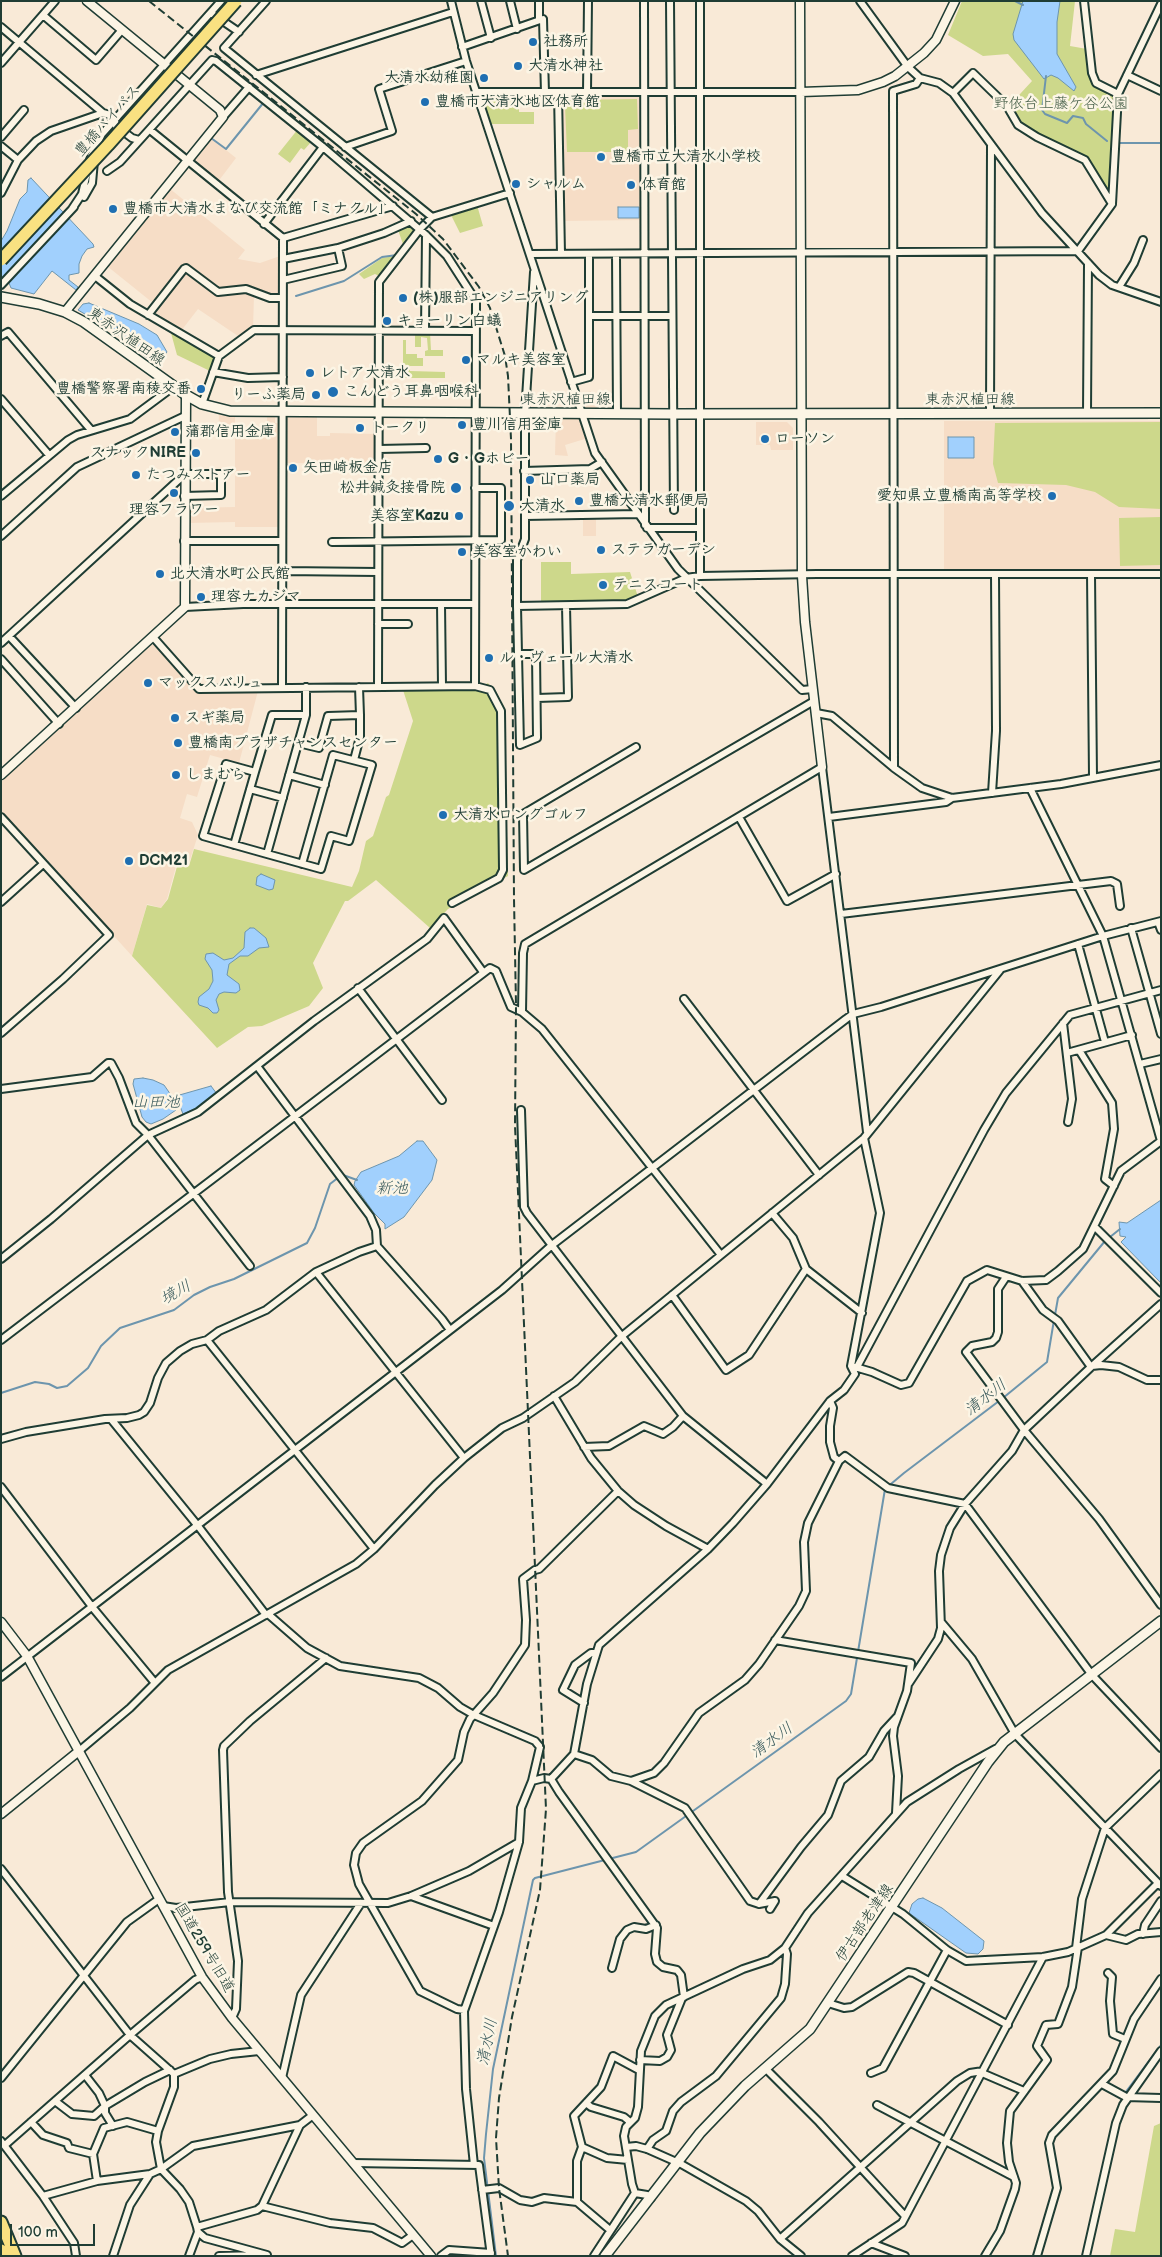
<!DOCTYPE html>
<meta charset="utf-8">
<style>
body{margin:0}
#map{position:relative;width:1162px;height:2257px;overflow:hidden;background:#f9ead7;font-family:"Balsamiq Sans",sans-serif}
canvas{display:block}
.frame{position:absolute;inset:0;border:2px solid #1f3d34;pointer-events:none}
.scale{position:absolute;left:10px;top:2224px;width:85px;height:22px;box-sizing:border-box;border:2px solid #1f3d34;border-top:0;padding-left:6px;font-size:15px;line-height:18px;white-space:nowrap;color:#1f3d34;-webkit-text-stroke:4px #fcf5e5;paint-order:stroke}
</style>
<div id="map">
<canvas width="1162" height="2257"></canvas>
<div class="frame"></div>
<div class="scale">100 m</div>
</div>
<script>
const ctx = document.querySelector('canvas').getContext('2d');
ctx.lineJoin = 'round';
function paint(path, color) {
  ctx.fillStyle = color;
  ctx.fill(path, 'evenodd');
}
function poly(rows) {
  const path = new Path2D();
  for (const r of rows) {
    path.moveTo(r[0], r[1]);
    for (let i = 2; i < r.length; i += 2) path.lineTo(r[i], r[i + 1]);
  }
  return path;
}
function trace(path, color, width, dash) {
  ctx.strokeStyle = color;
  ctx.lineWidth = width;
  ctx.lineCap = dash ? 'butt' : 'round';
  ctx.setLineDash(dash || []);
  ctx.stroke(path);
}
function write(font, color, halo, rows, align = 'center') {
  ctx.font = font + ' "Balsamiq Sans","Klee One",sans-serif';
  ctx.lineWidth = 5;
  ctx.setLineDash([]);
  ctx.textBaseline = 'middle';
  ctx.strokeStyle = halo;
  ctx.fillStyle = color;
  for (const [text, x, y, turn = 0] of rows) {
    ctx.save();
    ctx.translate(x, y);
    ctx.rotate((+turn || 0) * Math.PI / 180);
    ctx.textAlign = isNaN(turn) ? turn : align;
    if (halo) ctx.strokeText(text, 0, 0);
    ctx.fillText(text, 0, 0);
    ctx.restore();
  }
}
const built = poly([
 [641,94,641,220,562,221,560,95],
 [211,138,236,158,217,183,191,163],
 [169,188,245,250,238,259,260,263,280,256,280,296,272,296,247,286,219,289,186,264,183,265,153,303,107,266],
 [187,271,219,295,249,292,254,295,253,329,241,338,198,309,181,331,154,314,155,311],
 [591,391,598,410,584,409,580,395],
 [219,415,235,417,235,433,267,433,267,416,275,416,275,423,281,423,281,527,235,527,235,522,187,523,187,508,235,507,235,433,218,433],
 [285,417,317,417,317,436,330,436,330,433,377,434,377,464,285,463],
 [556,418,582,418,588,438,565,445,568,456,555,455],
 [944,421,1161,421,1161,571,944,570],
 [756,422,787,422,793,428,793,450,771,450,770,445,756,445],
 [583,517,596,517,596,536,583,536],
 [152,643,196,692,258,691,239,763,210,755,197,797,187,794,180,818,192,822,198,835,188,866,177,863,167,899,161,908,147,904,132,956,1,811,1,782]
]);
const green = poly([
 [962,1,1075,1,1070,46,1087,49,1088,74,1093,85,1113,96,1111,199,1085,157,1040,136,1021,122,1009,106,1032,81,1008,54,983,56,948,35],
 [481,94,519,94,519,112,534,112,534,124,491,124],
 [637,99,638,129,628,130,628,152,567,152,565,106,570,100],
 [298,129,312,141,304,150,301,148,290,163,278,154],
 [477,205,483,226,460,233,450,213],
 [408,226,414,231,414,234,403,244,398,230],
 [395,256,379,276,375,274,364,279,359,274,382,258],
 [430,332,431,350,443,350,443,356,425,356,425,351,428,350,427,338,421,337,421,347,415,347,415,333],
 [171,333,179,334,215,357,210,371,177,355],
 [403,340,406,340,406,354,417,354,417,358,423,358,423,366,410,366,410,371,445,372,445,378,403,378],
 [1161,422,1161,509,1119,507,1095,492,1066,485,998,483,993,464,995,423],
 [1161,517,1161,565,1120,566,1119,518],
 [541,562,571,562,571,574,630,572,638,597,629,601,541,603],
 [488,683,504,706,508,876,448,909,430,928,376,880,348,901,345,901,313,963,323,988,309,1006,262,1026,248,1027,217,1048,132,956,147,905,161,908,168,899,178,863,189,866,194,849,352,887,359,871,366,841,373,836,386,797,389,795,413,721,403,690,475,690],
 [1161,2123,1161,2256,1110,2256,1115,2229,1135,2232,1154,2126]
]);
const water = poly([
 [1023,1,1060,1,1057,22,1057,54,1076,87,1074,91,1058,78,1051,75,1044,79,1014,40,1013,34,1023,1],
 [31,178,93,244,94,247,87,249,82,256,79,264,79,273,69,275,69,280,78,287,76,290,52,271,34,294,11,288,9,283,1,281,1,241,7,231,20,199,27,192,28,180,31,178],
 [618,207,639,207,639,218,618,218,618,207],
 [89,303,139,324,157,335,167,352,156,365,112,330,78,310,83,304,89,303],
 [948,437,974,437,974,458,948,458,948,437],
 [261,874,275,880,273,889,269,890,256,885,257,877,261,874],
 [250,928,254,928,266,938,269,947,259,948,248,956,240,956,229,964,227,975,239,984,240,990,236,993,224,992,219,994,216,1000,219,1010,217,1013,213,1013,208,1008,199,1005,198,1002,199,997,209,989,213,981,212,970,205,959,206,954,213,953,224,960,233,958,244,948,245,932,250,928],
 [143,1078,153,1080,164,1085,171,1095,176,1110,163,1119,151,1124,146,1122,142,1117,133,1084,134,1079,143,1078],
 [211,1086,217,1094,201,1106,183,1114,176,1096,211,1086],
 [417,1141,423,1141,437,1160,432,1180,404,1217,385,1229,385,1224,374,1213,354,1185,355,1181,361,1172,399,1156,417,1141],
 [1161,1200,1161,1283,1121,1242,1126,1237,1120,1236,1119,1222,1127,1223,1161,1200],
 [923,1898,942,1908,984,1941,983,1949,978,1954,966,1953,909,1913,912,1904,918,1899,923,1898]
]);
const stream = poly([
 [1015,1,1023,5],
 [1046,76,1042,110,1045,114,1067,123,1073,116,1083,118,1086,124,1107,141],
 [1118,143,1161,143],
 [193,161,211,138,226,149,264,102],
 [296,296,344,281,382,257,397,255],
 [343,1175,357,1180],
 [1055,1315,1058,1298,1105,1241,1120,1229],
 [1,1393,35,1382,49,1384,57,1388,67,1386,88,1368,101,1346,120,1328,174,1310,194,1295,210,1287,234,1279,307,1243,315,1228,330,1184,339,1177],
 [1003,1398,1047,1362,1054,1320],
 [1125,2093,1161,2045],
 [1115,2118,1122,2099],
 [496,2256,484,2158,486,2134,493,2069,533,1880,535,1878,636,1852,846,1701,851,1694,885,1489,904,1473,999,1401],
 [1083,2256,1097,2193]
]);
const minor = poly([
 [266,1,224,48,432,217],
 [451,1,466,61,595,453,678,569,802,690,813,689],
 [481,1,491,38],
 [510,1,517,29],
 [644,1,645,525],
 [670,1,674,510],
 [700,1,700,576],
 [860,1,908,67,920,78,939,83,953,93,1042,213,1099,275,1112,285,1161,302],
 [1084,1,1092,73,1096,83,1118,94],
 [211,13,239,32],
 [43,15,96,60,121,31],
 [539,20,539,1],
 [1,27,103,113,110,115,115,120,116,126,132,138,139,140],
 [462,47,543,19,545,93],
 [1,63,55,1],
 [256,75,453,12],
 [1127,75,1161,91],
 [477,92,801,92],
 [587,92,588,1],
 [558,93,561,254],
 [953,93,973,73,1007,106,1018,125,1037,137,1085,160,1112,204],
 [223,117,249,87],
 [150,130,283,238,282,687],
 [1,137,24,110],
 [1,146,18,160],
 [345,147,392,131,379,89,466,61],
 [107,171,120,162,212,60,216,61,323,147,426,235,447,256,476,301,475,686,199,689,153,637],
 [1,193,18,160,36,141,51,131,103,113],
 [84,197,92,183,94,161],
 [72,209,82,194,91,156,102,134,221,1],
 [264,224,323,147],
 [283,238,393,206],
 [530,254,1078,251,1112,204,1118,94,1161,4],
 [616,254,617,414],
 [283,259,338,248,384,233,411,221],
 [95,276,130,304,219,356],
 [283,280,342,266,338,248],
 [1,285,74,207],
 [1119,287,1134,263,1143,240],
 [148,315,184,269,186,268,218,292,246,289,270,298,282,298],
 [589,316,672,316],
 [425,331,426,235],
 [1,336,8,332,91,430],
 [213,372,248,378,283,377],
 [571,382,589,377,589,254],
 [1,399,49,455],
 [202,404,219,356,254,330,476,331],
 [1087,413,1088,263],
 [990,414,991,146],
 [379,449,426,448],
 [524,471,590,469,602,462],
 [1,496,68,440,77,435,130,419,173,387],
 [525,516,638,514],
 [647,528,699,528],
 [1,536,77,467,185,416],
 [184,541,282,541],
 [332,542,501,540,501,488,475,488],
 [282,571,378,572],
 [1091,574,1093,777],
 [441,604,442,686],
 [517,606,627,604,686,578,700,576,817,574,1161,574],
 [185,607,243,604,475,604],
 [378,624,408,624],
 [9,636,76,708],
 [1,643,185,474,221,474,221,495,184,496],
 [518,654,536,654,537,738,520,745,518,654,517,606,517,560,525,539,525,414,534,272],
 [1,659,59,724],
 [378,687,379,282,420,229,432,217,510,193],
 [537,698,568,697,566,606],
 [816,713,832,716,894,768,922,788,952,798,1061,784,1161,765],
 [306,715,272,715,255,772,226,764,203,836,267,854,306,715,306,687],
 [298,743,319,748,328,716,360,715,359,687],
 [636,747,523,814,524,870,814,701],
 [354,760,360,737,360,715],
 [894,768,893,91,916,84,920,78],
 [289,775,325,785],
 [1030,788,1103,936,1161,1141],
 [250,789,283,798],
 [992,793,996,731,995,574],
 [1,817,109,935,63,979,1,1033],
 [739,817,787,901,836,874],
 [829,817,946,802,952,798],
 [234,845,255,772],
 [267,854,321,869,331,836,349,841,372,765,333,755,302,864],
 [1,902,43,864],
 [452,903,499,878,503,870,501,711,490,690,475,686],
 [841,914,1111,881,1117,884,1120,906],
 [1158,922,1161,930],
 [1131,928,1161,1034],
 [1078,944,1105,1042],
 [358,988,442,1100],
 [684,999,819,1175],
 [522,1012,523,953,525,944,822,767,867,1132],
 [1063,1023,1072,1099,1068,1122],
 [1079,1050,1112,1103,1114,1129,1105,1179,1114,1186],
 [1067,1053,1132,1035],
 [1140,1064,1161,1059],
 [257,1066,370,1216,376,1230,377,1246,442,1319,450,1330],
 [1,1089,92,1077,108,1063,111,1063,119,1078,136,1123,148,1135,250,1266],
 [521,1110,524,1207,527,1213,683,1416,767,1484],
 [772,1213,793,1238,806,1269,862,1313],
 [1095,1227,1161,1293],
 [1,1259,51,1219,148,1135,198,1112,314,1021,427,939,444,918,483,972],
 [316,1272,464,1458],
 [1006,1277,998,1289,998,1332,996,1338,992,1342,972,1346,966,1352,1024,1430,1099,1519,1161,1605],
 [1022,1281,1043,1310,1058,1321,1091,1367],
 [672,1295,726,1370,749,1355,806,1269],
 [1,1340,490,968,496,971,511,1007,522,1012,542,1029,721,1255],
 [207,1340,374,1549],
 [1092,1366,1101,1365,1119,1367,1147,1380,1161,1380],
 [855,1367,872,1372,901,1385,909,1383,967,1281,987,1270,1022,1281,1046,1280,1058,1271,1083,1249,1121,1171,1161,1141],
 [857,1367,984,1130,1006,1093,1070,1015,1161,990],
 [554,1396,591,1458,618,1491,634,1505,666,1526,708,1549],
 [830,1401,833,1408,830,1426,830,1442,834,1457,839,1461],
 [111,1419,198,1526,266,1615],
 [1,1439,26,1432,105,1419,127,1418,139,1415,144,1412,150,1403,158,1378,166,1363,180,1351,192,1344,207,1340,219,1331,266,1310,316,1272,359,1252,377,1246],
 [584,1447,609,1446,644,1426,663,1434,673,1427,683,1416],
 [1,1487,93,1608,155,1683],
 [268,1614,307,1648,340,1666,419,1678,438,1688,460,1707,474,1715,535,1741,540,1747,532,1781,521,1808,519,1842,499,1912,464,2011,466,2089,474,2165],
 [941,1622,972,1659,1015,1734,1161,1886],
 [775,1640,911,1663,907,1691,894,1727,893,1736,898,1776,896,1813],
 [1,1677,502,1290,552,1245,846,1019,853,1014,881,1007,1103,936,1161,921],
 [909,1683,938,1639,941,1628,939,1571,941,1555,950,1528,965,1504,1012,1451,1024,1430,1091,1367,1161,1304],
 [584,1703,563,1690,575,1665,591,1653,596,1653],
 [79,1751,130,1708,168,1670,356,1564,374,1549,435,1485,464,1458,502,1428,523,1418,575,1382,622,1336,864,1138,1000,970],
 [574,1754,592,1760,611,1776,631,1781,685,1808,750,1901,759,1904,775,1901,770,1909],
 [551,1779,574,1754,587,1684,599,1645,708,1549,733,1523,767,1484,830,1401,844,1390,855,1374,851,1366,880,1213,864,1138],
 [551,1779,559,1792,657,1928,655,1954,657,1962,663,1967,677,1970,681,1975,684,1997],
 [532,1781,544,1778,551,1779],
 [631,1781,654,1773,664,1763,699,1713,745,1680,759,1664,799,1606,806,1591,804,1542,808,1523,839,1461,845,1456,888,1488,965,1504,1092,1675,1161,1748],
 [1,1869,130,2035,174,2074,174,2087,158,2131,156,2142,161,2169,180,2189,189,2202,197,2227,198,2232,189,2256],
 [842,1876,903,1914,947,1950,966,1961,1043,1957,1068,1952,1106,1935,1126,1940,1138,1934,1161,1932],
 [411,1896,494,1926],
 [759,1904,801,1847,828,1815,841,1781,869,1757,884,1731,897,1717],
 [163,1906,176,1908,230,1902,388,1903,411,1896,469,1871,519,1842],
 [1143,1934,1145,1925,1161,1901],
 [1106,1935,1158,1883],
 [1076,1948,1082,1899,1105,1828,1161,1774],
 [612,1968,620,1939,627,1930,634,1927,646,1929,656,1925],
 [1108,1973,1112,1977,1110,2001,1113,2034,1125,2039],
 [828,2003,844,2008,852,2007,908,1972,914,1973,1008,2025],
 [464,2010,457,2009,420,1991,359,1884,354,1865,356,1853,363,1843,422,1801,458,1760,464,1732,470,1719,493,1693,525,1645,526,1620,523,1579,535,1570,539,1569,618,1491],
 [232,2018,236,2009,238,1961,228,1892,223,1750,224,1746,250,1721,326,1658],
 [640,2060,660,2061,667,2057,671,2050,667,2035,682,1998],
 [765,2068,819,2122,905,2216],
 [871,2073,883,2068,947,1950],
 [982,2073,1024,2091],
 [174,2074,210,2059,231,2054,259,2051],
 [85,2075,99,2093,105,2106,105,2113,113,2126],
 [1,2078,127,1922,159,1899],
 [282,2078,301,1995,361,1903],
 [1102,2084,1126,2097,1161,2098],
 [55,2101,72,2114,94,2116,105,2106,145,2082,170,2070],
 [586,2103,591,2107,624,2117,630,2122],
 [877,2105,1014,2177],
 [31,2122,43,2135,67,2143,69,2148,93,2154],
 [1,2141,43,2196,74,2243,76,2256],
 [5,2145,130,2035,195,1980,202,1977],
 [582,2147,574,2116,601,2087,613,2056,639,2070],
 [626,2147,636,2146,647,2149,681,2164,746,2201,758,2211,780,2239,801,2256],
 [647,2149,653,2140,666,2131,673,2111,681,2102,716,2076,781,1998,785,1984,787,1954,785,1948],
 [353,2163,479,2165,491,2256],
 [97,2181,93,2154,104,2128,127,2122,158,2131],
 [482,2190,499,2188,520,2200,532,2202,544,2198,577,2202],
 [635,2193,632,2184,624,2136,626,2127,635,2118,638,2107,641,2051,655,2016,666,2005,743,1969,770,1960,785,1948,808,1913,907,1802,959,1769,995,1749],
 [635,2193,647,2195,651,2198],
 [43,2196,97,2181,150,2174],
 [262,2206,330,2223,373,2228,402,2243,413,2235],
 [197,2227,257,2210,262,2206,300,2125],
 [610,2230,577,2202,577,2161,582,2147,607,2158,628,2160],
 [198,2232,205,2238,267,2255],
 [780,2239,957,2081,970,2073,983,2071],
 [871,2243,905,2256],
 [113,2256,130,2205,150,2174,161,2169,193,2146,300,2125,313,2115],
 [219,2256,259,2255],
 [441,2256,449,2250,491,2253],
 [594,2256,635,2193],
 [852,2256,902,2223,1043,1957],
 [985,2256,1000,2231,1015,2189,1016,2183,1009,2162,1007,2143,1010,2111,1047,2060,1037,2046,1046,2025,1058,2024,1072,1987,1078,1947],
 [1037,2256,1057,2188,1049,2143,1052,2135,1113,2071,1134,2019,1161,1979],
 [1086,2256,1116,2123,1123,2105,1161,2051]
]);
const tertiary = poly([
 [800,1,802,576,805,622,822,767],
 [801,92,858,90,883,82,895,76,924,53,936,40,955,1],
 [65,312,223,117,220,110,87,1],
 [1,775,185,607,186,395],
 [1,1622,27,1656,202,1977,232,2018,431,2256],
 [1,1814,79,1751]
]);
const secondary = poly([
 [1,297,39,304,65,312,84,322,186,395,202,404,230,411,673,414,1161,413],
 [605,2256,700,2133,745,2086,810,2029,988,1762,1004,1742,1161,1621]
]);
const trunk = poly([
 [1,2222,15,2256],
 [1,2250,4,2256]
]);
const rail = poly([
 [149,1,416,214,443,239,479,287,490,308,505,356,508,376,511,439,514,899,516,1005,515,1126,546,1809,540,1890,512,2017,499,2098,496,2138,499,2188,508,2256]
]);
const trunkBridge = poly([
 [1,260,108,145,236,1]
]);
const markers = [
 [533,42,5,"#1f6fb2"],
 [518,66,5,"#1f6fb2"],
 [484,78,5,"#1f6fb2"],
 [425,102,5,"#1f6fb2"],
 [601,157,5,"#1f6fb2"],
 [516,184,5,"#1f6fb2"],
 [631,185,5,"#1f6fb2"],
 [113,209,5,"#1f6fb2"],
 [403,298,5,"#1f6fb2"],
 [387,321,5,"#1f6fb2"],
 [466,360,5,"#1f6fb2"],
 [310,373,5,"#1f6fb2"],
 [201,389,5,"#1f6fb2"],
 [333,392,6,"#1f6fb2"],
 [316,395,5,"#1f6fb2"],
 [462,425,5,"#1f6fb2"],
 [360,428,5,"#1f6fb2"],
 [175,432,5,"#1f6fb2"],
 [765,439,5,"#1f6fb2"],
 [196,453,5,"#1f6fb2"],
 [438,459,5,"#1f6fb2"],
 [293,468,5,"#1f6fb2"],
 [136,475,5,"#1f6fb2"],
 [530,480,5,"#1f6fb2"],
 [456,488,6,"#1f6fb2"],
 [174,493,5,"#1f6fb2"],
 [1052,496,5,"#1f6fb2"],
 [579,501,5,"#1f6fb2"],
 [509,506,6,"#1f6fb2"],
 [459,516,5,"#1f6fb2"],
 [601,550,5,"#1f6fb2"],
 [462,552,5,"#1f6fb2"],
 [160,574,5,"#1f6fb2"],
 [603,585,5,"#1f6fb2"],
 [201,597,5,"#1f6fb2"],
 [489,658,5,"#1f6fb2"],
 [148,683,5,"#1f6fb2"],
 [175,718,5,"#1f6fb2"],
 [178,743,5,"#1f6fb2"],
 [176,775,5,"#1f6fb2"],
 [443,815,5,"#1f6fb2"],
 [129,861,5,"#1f6fb2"]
];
const poiNames = [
 ["社務所",543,42],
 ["大清水神社",528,66],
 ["大清水幼稚園",474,78,"right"],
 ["豊橋市大清水地区体育館",435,102],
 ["豊橋市立大清水小学校",611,157],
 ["シャルム",526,184],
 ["体育館",641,185],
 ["豊橋市大清水まなび交流館「ミナクル」",123,209],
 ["(株)服部エンジニアリング",413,298],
 ["キョーリン白蟻",397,321],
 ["マルキ美容室",476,360],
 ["レトア大清水",320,373],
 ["豊橋警察署南稜交番",191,389,"right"],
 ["こんどう耳鼻咽喉科",344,392],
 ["りーふ薬局",306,395,"right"],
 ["豊川信用金庫",472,425],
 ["トークリ",370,428],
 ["蒲郡信用金庫",185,432],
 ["ローソン",775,439],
 ["スナックNIRE",186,453,"right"],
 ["G・Gホビー",448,459],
 ["矢田崎板金店",303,468],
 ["たつみストアー",146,475],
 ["山口薬局",540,480],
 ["松井鍼灸接骨院",445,488,"right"],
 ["愛知県立豊橋南高等学校",1042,496,"right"],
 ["豊橋大清水郵便局",589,501],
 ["大清水",520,506],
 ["理容フラワー",174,510,"center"],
 ["美容室Kazu",449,516,"right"],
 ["ステラガーデン",611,550],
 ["美容室かわい",472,552],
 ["北大清水町公民館",170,574],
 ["テニスコート",613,585],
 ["理容ナカジマ",211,597],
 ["ル・ヴェール大清水",499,658],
 ["マックスバリュ",158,683],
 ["スギ薬局",185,718],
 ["豊橋南プラザチャンスセンター",188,743],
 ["しまむら",186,775],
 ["大清水ロングゴルフ",453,815],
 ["DCM21",139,861]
];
const parkNames = [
 ["野依台上藤ケ谷公園",1061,104]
];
const streetNames = [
 ["豊橋バイパス",108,121,-48],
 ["東赤沢植田線",126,337,35],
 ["東赤沢植田線",566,400],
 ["東赤沢植田線",970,400],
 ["伊古部老津線",865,1923,-56],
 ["国道259号旧道",204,1948,59]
];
const waterNames = [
 ["山田池",156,1103],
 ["新池",392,1189],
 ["境川",176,1293,-29],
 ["清水川",986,1398,-38],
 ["清水川",772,1741,-36],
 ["清水川",488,2042,-79]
];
paint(built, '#f6ddc6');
paint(green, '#cdd88b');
paint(water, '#a1d0fd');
trace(water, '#6d95ad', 1);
trace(stream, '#6d95ad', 2);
trace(minor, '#1f3d34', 10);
trace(tertiary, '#1f3d34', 11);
trace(secondary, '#1f3d34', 12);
trace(trunk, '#1f3d34', 15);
trace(minor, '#fcf5e5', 6);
trace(tertiary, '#fcf5e5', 8);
trace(secondary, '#fcf5e5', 9);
trace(trunk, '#f9e181', 11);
trace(rail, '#1f3d34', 2, [8, 4]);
trace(trunkBridge, '#1f3d34', 15, []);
trace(trunkBridge, '#f9e181', 11);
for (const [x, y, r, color] of markers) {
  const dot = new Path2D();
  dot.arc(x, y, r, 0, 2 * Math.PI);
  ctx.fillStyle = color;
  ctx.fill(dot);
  trace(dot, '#fcf5e5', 2);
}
write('bold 15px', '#1f3d34', '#fcf5e5', poiNames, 'left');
write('15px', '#425c45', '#fcf5e5', parkNames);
write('15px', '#1f3d34', '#fcf5e5', streetNames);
write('italic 16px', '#395a5c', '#fcf5e5', waterNames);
</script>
